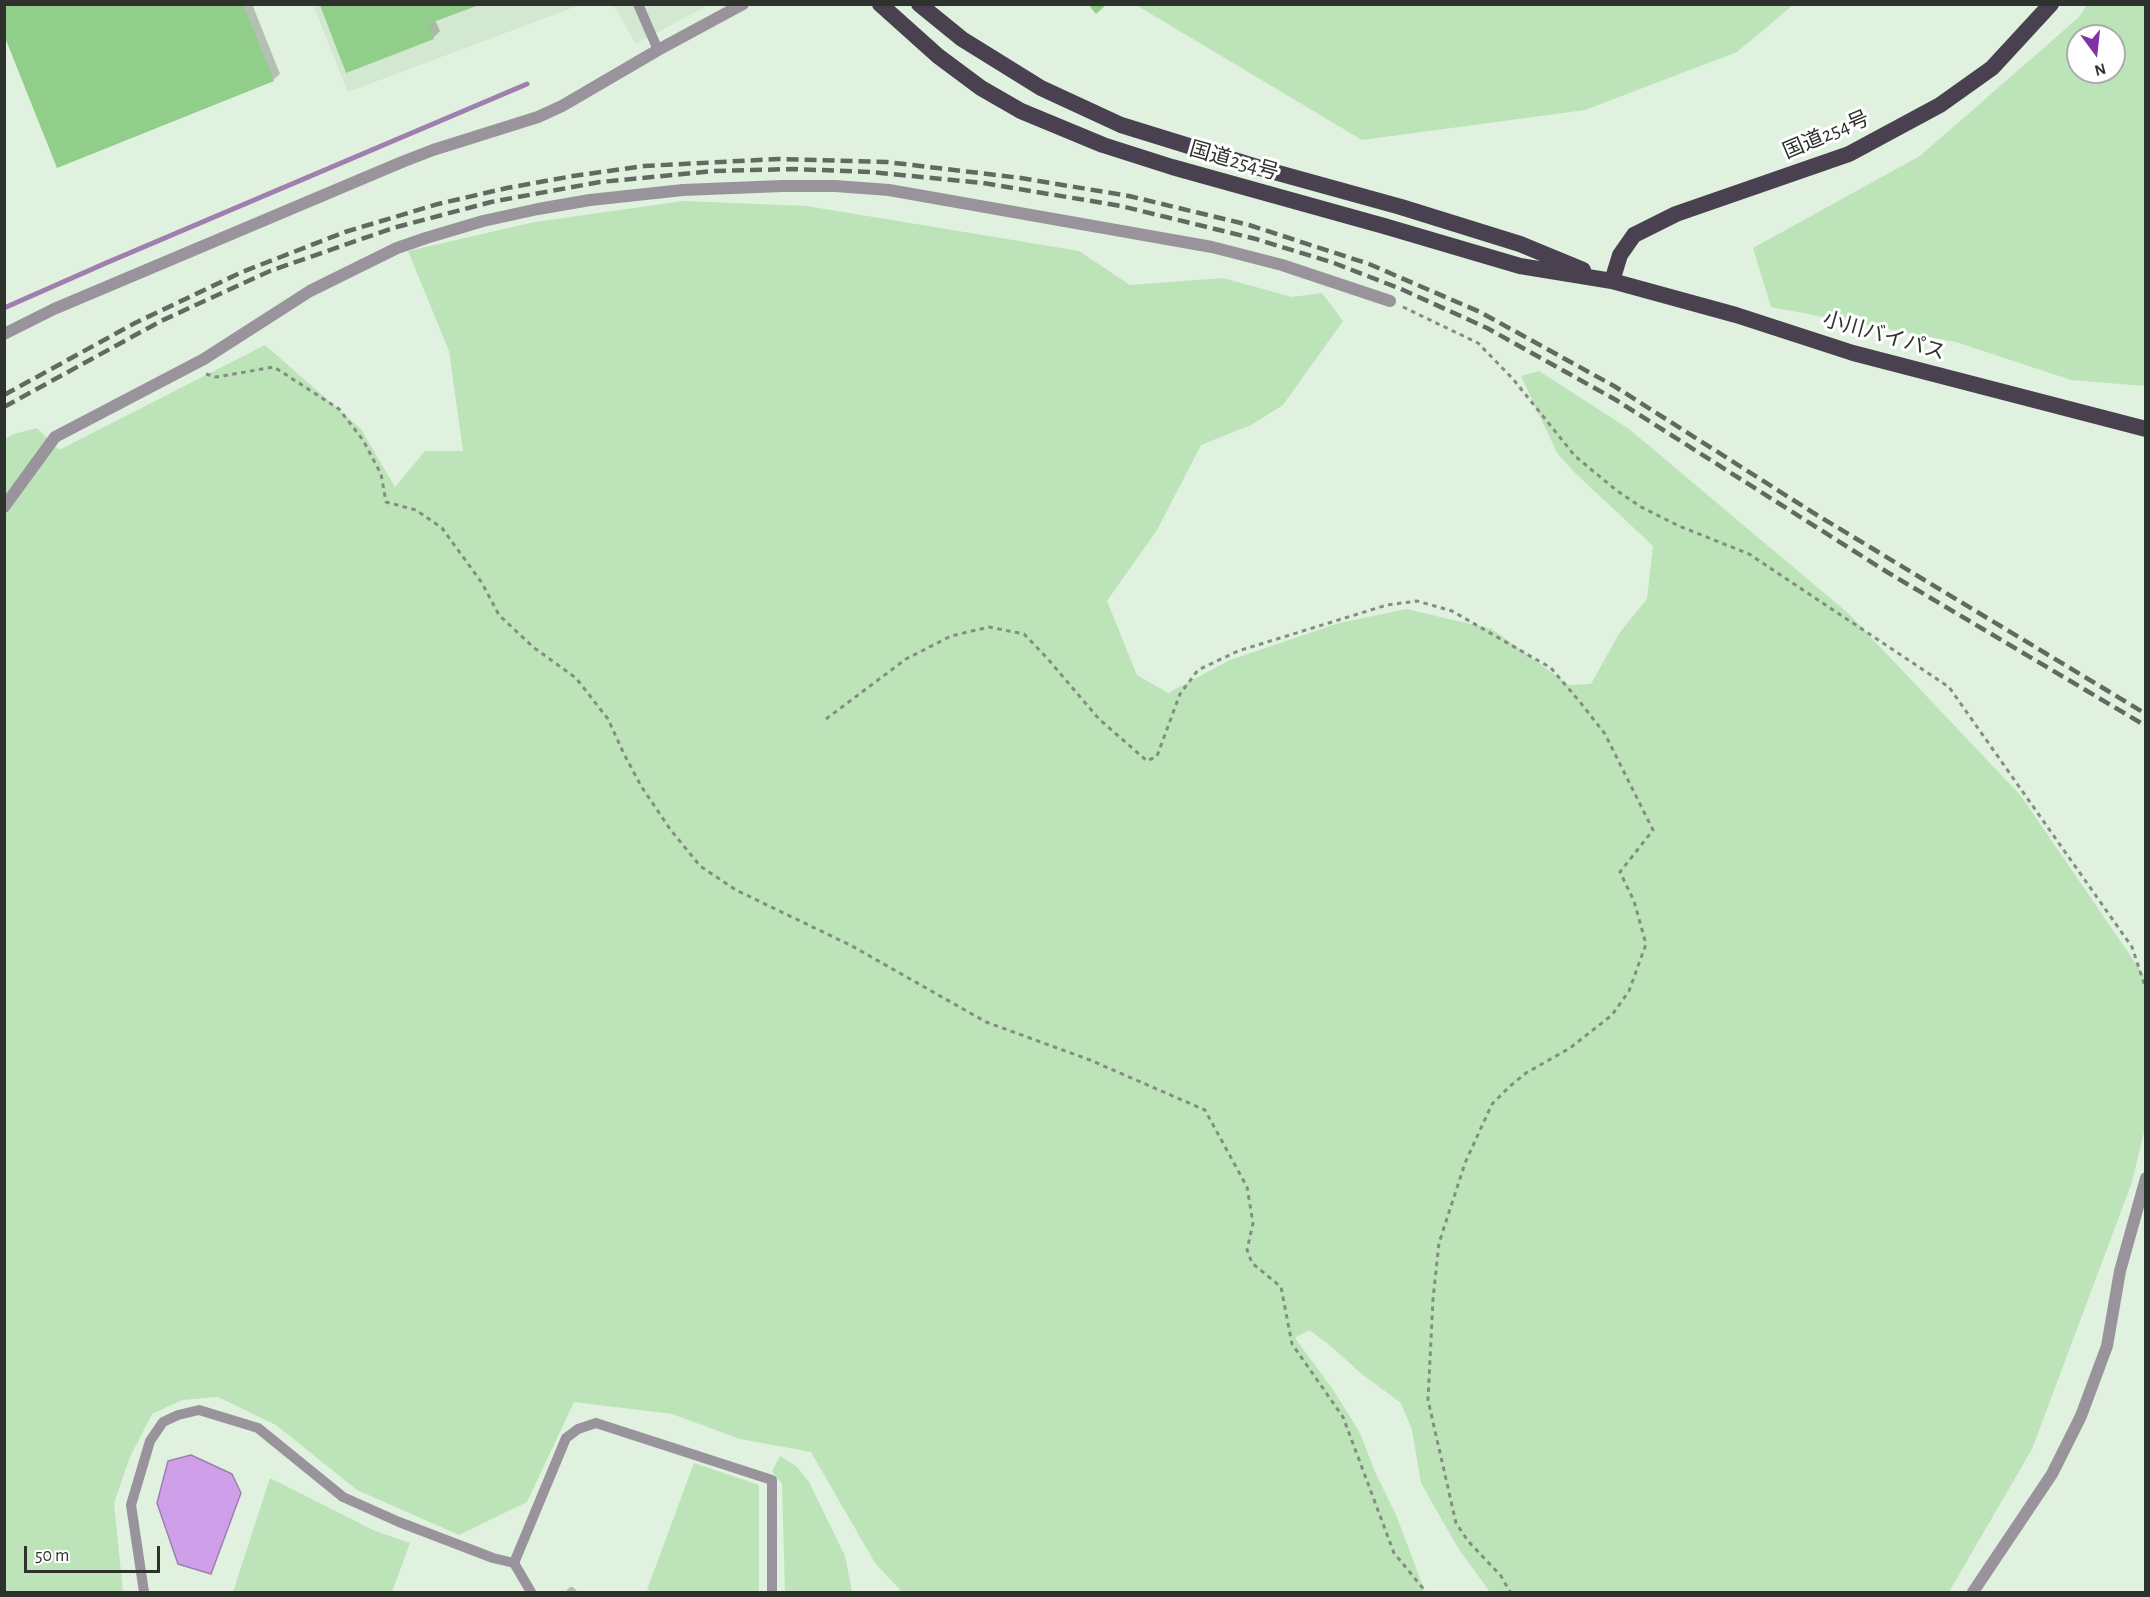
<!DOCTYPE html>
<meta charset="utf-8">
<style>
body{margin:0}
#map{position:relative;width:2150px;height:1597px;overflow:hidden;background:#e0f1df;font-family:"Alegreya Sans",sans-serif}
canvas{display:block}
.frame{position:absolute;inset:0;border:6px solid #2d332c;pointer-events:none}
.north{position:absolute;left:2066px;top:24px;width:60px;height:60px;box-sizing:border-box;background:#fff;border:2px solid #abadab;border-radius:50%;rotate:165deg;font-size:16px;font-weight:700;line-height:24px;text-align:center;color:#2d332c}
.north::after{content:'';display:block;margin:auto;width:21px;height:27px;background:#7f32a3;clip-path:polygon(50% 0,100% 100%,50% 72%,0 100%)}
.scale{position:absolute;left:24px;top:1546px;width:136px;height:27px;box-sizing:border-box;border:3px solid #2d332c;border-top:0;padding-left:8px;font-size:18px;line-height:21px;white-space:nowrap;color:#2d332c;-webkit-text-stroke:4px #fff;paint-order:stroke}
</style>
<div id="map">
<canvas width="2150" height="1597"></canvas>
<div class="frame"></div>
<div class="north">N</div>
<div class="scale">50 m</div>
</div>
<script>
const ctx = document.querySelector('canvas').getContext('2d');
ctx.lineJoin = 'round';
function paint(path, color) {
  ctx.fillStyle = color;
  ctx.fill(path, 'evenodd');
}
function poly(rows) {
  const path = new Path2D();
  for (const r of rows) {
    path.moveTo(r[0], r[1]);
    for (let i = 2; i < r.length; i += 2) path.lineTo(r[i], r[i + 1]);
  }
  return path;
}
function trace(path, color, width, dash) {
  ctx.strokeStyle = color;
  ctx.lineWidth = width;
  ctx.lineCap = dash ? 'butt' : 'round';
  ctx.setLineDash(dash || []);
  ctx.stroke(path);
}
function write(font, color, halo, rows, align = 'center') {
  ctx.font = font + ' "Alegreya Sans","Noto Sans JP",sans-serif';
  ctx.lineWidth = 6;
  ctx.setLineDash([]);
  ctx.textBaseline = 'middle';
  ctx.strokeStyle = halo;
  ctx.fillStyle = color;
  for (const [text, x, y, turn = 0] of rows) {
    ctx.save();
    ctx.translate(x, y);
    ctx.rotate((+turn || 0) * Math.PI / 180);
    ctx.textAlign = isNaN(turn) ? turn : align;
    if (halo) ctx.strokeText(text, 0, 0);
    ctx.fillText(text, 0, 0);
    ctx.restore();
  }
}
const built = poly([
 [313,5,580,5,348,92],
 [613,5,708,5,636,44]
]);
const green = poly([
 [1136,5,1793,5,1737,52,1585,110,1362,140],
 [2087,5,2145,5,2145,386,2071,380,1956,342,1771,307,1753,248,1920,156,2078,18],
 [2078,36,2114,36,2114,72,2078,72],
 [683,201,807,206,1079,251,1130,285,1223,278,1292,297,1322,293,1343,321,1283,405,1251,425,1201,445,1157,530,1107,601,1137,675,1168,693,1230,660,1339,623,1406,609,1492,629,1569,685,1591,684,1620,632,1647,599,1653,546,1574,472,1557,453,1521,376,1539,371,1629,429,1848,613,2021,796,2145,977,2145,1128,2132,1182,2032,1449,1949,1592,1490,1592,1458,1548,1421,1483,1412,1430,1401,1403,1363,1375,1327,1343,1309,1330,1295,1338,1334,1391,1360,1433,1375,1472,1397,1517,1425,1592,902,1592,875,1563,811,1452,740,1439,672,1414,574,1402,527,1502,459,1535,357,1490,276,1425,218,1397,182,1400,152,1414,130,1457,114,1503,123,1592,5,1592,5,439,14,434,37,428,59,450,265,345,361,429,395,487,425,451,463,451,449,351,408,251,535,222],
 [780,1456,796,1466,809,1482,845,1556,852,1592,785,1592,782,1484,772,1471],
 [694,1463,759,1485,759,1592,654,1592,647,1590],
 [270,1478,375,1531,410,1543,392,1592,233,1592]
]);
const water = poly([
 [191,1455,232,1474,241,1493,211,1574,178,1564,157,1503,168,1461,191,1455]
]);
const shadow = poly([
 [4,4,252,4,280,74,273,80],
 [322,4,475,4,435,20,440,31,433,38,347,71],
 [570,1587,573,1587,578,1592,565,1592]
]);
const stream = poly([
 [4,308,106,263,527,84]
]);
const building = poly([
 [4,4,243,4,274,81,57,168,4,35],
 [1088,4,1107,4,1096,14],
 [320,5,479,5,428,24,434,39,346,73]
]);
const path = poly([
 [1403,307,1478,343,1513,379,1575,456,1616,490,1641,507,1679,526,1749,554,1949,687,2132,947,2146,989],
 [206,374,216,377,274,367,339,409,363,440,381,474,386,502,416,510,442,528,482,583,499,615,533,647,576,678,608,719,624,754,641,786,670,829,700,866,736,890,852,946,986,1022,1090,1060,1205,1110,1247,1187,1253,1223,1247,1250,1252,1263,1281,1287,1292,1344,1343,1417,1394,1553,1426,1592],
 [826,719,906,659,951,636,989,627,1024,634,1047,658,1099,719,1147,761,1157,756,1180,694,1198,670,1238,651,1387,605,1417,601,1452,611,1551,668,1580,702,1605,734,1653,830,1620,872,1634,901,1646,944,1629,991,1612,1015,1570,1048,1526,1073,1509,1087,1492,1104,1465,1163,1439,1243,1433,1299,1428,1400,1456,1523,1468,1541,1501,1576,1510,1592]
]);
const service = poly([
 [638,4,658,50],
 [514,1563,566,1438,578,1429,596,1423,772,1480,772,1592],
 [144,1592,131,1505,150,1441,163,1422,178,1415,199,1410,258,1428,343,1497,399,1522,493,1558,514,1563,531,1592]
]);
const minor = poly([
 [4,334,54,309,402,162,433,150,538,117,562,106,658,50,743,4],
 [4,507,55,437,204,359,310,291,397,248,426,238,483,221,538,209,590,200,683,190,782,186,835,186,889,190,1212,247,1282,265,1390,301],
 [1973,1592,2052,1474,2081,1416,2107,1346,2120,1271,2146,1178]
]);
const trunk = poly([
 [880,4,938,56,981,88,1021,111,1103,145,1172,167,1384,226,1520,266,1612,281,1736,315,1853,353,2146,429],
 [919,4,962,39,1041,88,1121,125,1260,168,1401,207,1520,244,1583,270],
 [1612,281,1620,255,1634,235,1676,214,1849,154,1940,105,1992,68,2051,4]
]);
const rail = poly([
 [4,395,135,323,242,272,345,232,438,204,507,188,573,176,644,166,778,159,887,162,1021,178,1129,196,1249,225,1369,264,1480,312,1614,386,1812,512,2146,714],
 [4,407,161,321,270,271,393,228,491,202,600,182,714,171,793,169,871,172,983,183,1121,206,1256,239,1334,263,1401,289,1487,328,1616,400,1887,572,2146,726]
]);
const streetNames = [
 ["国道254号",1826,135,-23],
 ["国道254号",1234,161,16],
 ["小川バイパス",1884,336,16]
];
paint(built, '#d2e8d0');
paint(green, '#bde3b9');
paint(water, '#cfa0e9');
trace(water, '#9e7fb0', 1.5);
paint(shadow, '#0003');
trace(stream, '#9e7fb0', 5);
paint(building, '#90ce8a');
trace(path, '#838e82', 3, [4.5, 4.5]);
trace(service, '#99949c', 10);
trace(minor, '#99949c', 12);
trace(trunk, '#4a4150', 16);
trace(rail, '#616a60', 4.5, [12, 6]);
write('21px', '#2d332c', '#fff', streetNames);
</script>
